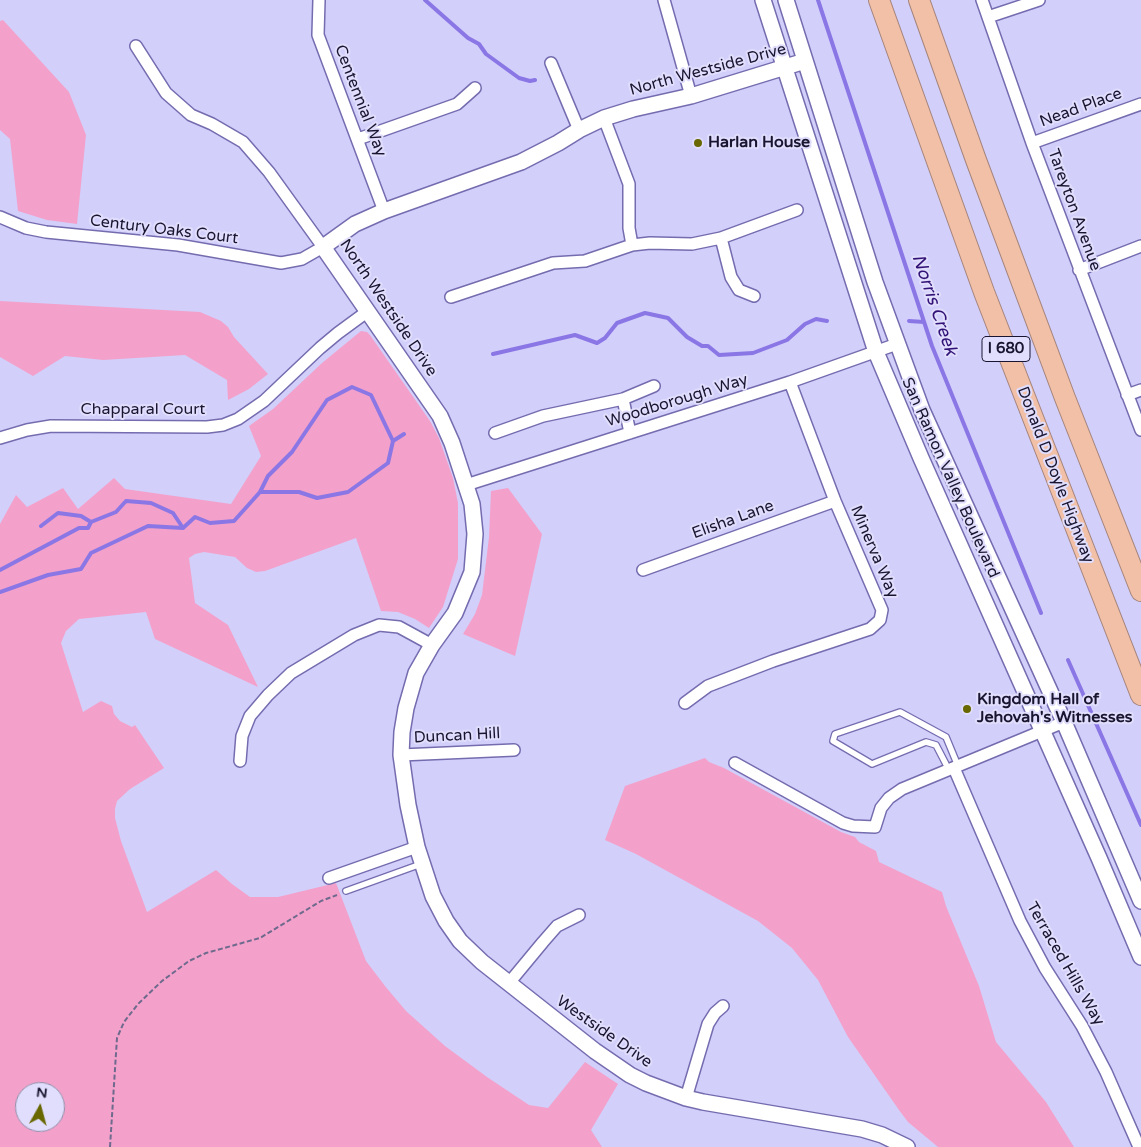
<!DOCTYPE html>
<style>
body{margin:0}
#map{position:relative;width:1141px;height:1147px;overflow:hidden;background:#d2cffb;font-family:"Varela Round",sans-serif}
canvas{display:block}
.north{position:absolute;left:15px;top:1082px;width:50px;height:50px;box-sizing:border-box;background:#e0defc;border:1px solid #908eaa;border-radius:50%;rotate:7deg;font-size:14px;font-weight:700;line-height:20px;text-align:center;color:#191530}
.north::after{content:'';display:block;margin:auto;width:18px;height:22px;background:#686700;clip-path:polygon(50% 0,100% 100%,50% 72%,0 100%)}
</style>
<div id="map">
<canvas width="1141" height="1147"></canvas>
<div class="north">N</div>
</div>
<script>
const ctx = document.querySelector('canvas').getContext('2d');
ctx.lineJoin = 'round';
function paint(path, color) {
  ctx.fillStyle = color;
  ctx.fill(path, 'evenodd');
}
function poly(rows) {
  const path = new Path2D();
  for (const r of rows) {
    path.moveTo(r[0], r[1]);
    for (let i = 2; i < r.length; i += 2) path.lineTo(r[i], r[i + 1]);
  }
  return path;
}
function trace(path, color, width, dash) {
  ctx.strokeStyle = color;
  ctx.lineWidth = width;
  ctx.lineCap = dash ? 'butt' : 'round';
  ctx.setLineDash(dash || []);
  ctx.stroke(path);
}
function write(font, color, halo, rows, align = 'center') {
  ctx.font = font + ' "Varela Round",sans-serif';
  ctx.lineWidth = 4;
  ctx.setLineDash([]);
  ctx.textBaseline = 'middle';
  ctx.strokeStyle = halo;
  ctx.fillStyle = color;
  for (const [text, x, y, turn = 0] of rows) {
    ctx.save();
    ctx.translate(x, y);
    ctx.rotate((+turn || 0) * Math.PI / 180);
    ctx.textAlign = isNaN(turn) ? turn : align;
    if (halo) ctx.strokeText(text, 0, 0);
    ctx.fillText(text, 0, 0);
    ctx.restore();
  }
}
const green = poly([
 [3,20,69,92,86,135,77,224,47,220,18,211,10,139,0,130,0,21],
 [0,301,200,312,221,321,228,327,234,337,268,374,249,389,228,400,227,380,185,355,103,360,65,356,33,376,0,357],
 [361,331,367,332,370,335,430,421,439,438,453,478,458,503,458,559,443,607,429,628,415,619,398,612,381,611,356,538,265,571,256,572,247,568,235,557,204,552,195,554,189,558,195,603,228,625,258,687,155,639,146,612,79,619,66,631,61,643,83,712,101,701,112,706,114,714,120,721,132,727,135,725,164,768,130,789,117,801,115,809,115,818,121,841,147,912,216,870,232,884,250,897,278,897,336,883,366,961,385,986,406,1011,445,1046,487,1077,529,1105,548,1108,585,1062,618,1084,591,1130,602,1147,0,1147,0,524,16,495,27,507,63,488,78,509,114,478,125,489,231,504,261,456,249,426,273,409,322,363],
 [25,1092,55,1092,55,1122,25,1122],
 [508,488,542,534,515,656,463,634,475,614,482,595,489,537,491,491],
 [705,758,709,762,724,768,841,832,855,837,859,842,876,851,879,862,942,892,946,906,979,986,996,1042,1046,1102,1074,1147,938,1147,908,1122,899,1110,848,1037,818,980,792,948,758,921,636,854,605,840,625,786]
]);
const stream = poly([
 [425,0,468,38,479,44,486,54,519,78,530,81,535,80],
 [818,0,932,346,1041,613],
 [909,321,924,322],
 [493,354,575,335,597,343,605,338,617,323,645,313,668,318,687,337,702,346,708,346,719,355,753,353,787,340,805,324,816,319,827,321],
 [260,492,268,476,292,452,327,400,352,387,371,395,393,441],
 [41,526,58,513,81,516,91,522],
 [0,570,79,528,88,528,91,522,116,512,126,501,151,503,173,513,183,528],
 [0,592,48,575,81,569,91,553,148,526,183,528,195,517,210,523,234,521,260,492,299,492,317,498,348,492,388,463,393,441,404,434],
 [1068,660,1141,825]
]);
const path = poly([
 [110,1147,117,1038,124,1022,138,1004,162,981,189,961,206,953,260,938,321,901,337,895]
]);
const lane = poly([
 [949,770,936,745,926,742,872,764,833,741,835,734,900,712,946,737,958,766],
 [346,891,421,864]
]);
const street = poly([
 [319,0,318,35,384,211],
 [664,0,691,96],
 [982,0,1032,143,1141,430],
 [988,17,1039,0],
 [551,63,579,130],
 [604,118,629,184,629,228,632,245],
 [358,139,457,104,475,88],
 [1032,143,1141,104],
 [0,217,26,228,46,232,178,245,281,263,302,259,323,247,269,172,243,142,212,124,191,115,166,93,136,46],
 [721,238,731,277,739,290,754,296],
 [1079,270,1141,246],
 [451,297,553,263,585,261,632,245,650,243,692,244,721,238,797,210],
 [1127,395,1141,390],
 [623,399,630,433],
 [495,433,543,416,623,399,654,386],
 [0,438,27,430,51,426,207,427,223,425,238,419,264,401,320,348,338,333,368,311],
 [466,485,790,382,897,344],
 [643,570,835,501],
 [685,703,708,686,773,661,870,629,880,620,882,610,835,501,790,382],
 [401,755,514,750],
 [240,761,242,736,250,716,268,695,291,673,354,635,379,625,399,627,432,645],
 [735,763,843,823,853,826,875,827,881,808,889,798,902,789,1064,722],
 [954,768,1020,921,1045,968,1082,1026,1106,1072,1139,1147],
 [329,878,417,847],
 [509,983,543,942,557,926,579,915],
 [686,1098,708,1024,715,1013,723,1006]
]);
const secondary = poly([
 [763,0,876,352,921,458,1099,858,1141,957],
 [786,0,875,282,922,410,1064,722,1141,901],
 [805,61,691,96,633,109,604,118,579,130,558,143,521,162,384,211,355,224,323,247,440,416,452,443,472,504,475,534,472,572,455,613,432,645,416,673,406,708,402,732,401,755,408,805,417,847,433,896,446,921,460,941,482,962,595,1051,630,1075,646,1083,686,1098,703,1102,862,1129,882,1135,907,1147]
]);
const highway = poly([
 [879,0,984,292,1141,695],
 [919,0,976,160,1065,398,1141,591]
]);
const markers = [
 [698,143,5,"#686700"],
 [967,709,5,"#686700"]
];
const shields = [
 [1006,349,48]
];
const shieldNames = [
 ["I 680",1006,349]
];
const streetNames = [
 ["North Westside Drive",708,70,-15],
 ["Centennial Way",360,101,69],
 ["Nead Place",1081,108,-20],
 ["Tareyton Avenue",1074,210,70],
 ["Century Oaks Court",164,230,7],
 ["North Westside Drive",388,308,56],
 ["Woodborough Way",677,401,-17],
 ["Chapparal Court",143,410],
 ["Donald D Doyle Highway",1055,475,69],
 ["San Ramon Valley Boulevard",950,478,66],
 ["Elisha Lane",733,520,-20],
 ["Minerva Way",874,552,67],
 ["Duncan Hill",457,736,-3],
 ["Terraced Hills Way",1065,964,60],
 ["Westside Drive",604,1032,35]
];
const poiNames = [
 ["Harlan House",708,143],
 ["Kingdom Hall of",977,700],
 ["Jehovah's Witnesses",977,718]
];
const waterNames = [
 ["Norris Creek",934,305,71]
];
paint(green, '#f3a1ca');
trace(stream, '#8a77e5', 4);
trace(lane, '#746caf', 8);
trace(street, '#746caf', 14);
trace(secondary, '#746caf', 18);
trace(highway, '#a5847d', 22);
trace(path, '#6e6a8d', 2, [5, 2.5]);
trace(lane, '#fff', 5.5);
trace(street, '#fff', 11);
trace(secondary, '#fff', 15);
trace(highway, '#f1c0a6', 20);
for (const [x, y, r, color] of markers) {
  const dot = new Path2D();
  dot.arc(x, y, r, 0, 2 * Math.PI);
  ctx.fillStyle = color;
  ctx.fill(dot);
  trace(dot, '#e0defc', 2);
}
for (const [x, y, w] of shields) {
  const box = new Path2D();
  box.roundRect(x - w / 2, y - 12.5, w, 25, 4);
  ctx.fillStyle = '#e0defc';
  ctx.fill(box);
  trace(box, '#191530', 1);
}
write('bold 15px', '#191530', null, shieldNames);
write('16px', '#191530', '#e0defc', streetNames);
write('bold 16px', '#191530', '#e0defc', poiNames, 'left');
write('italic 18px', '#321276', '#e0defc', waterNames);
</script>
